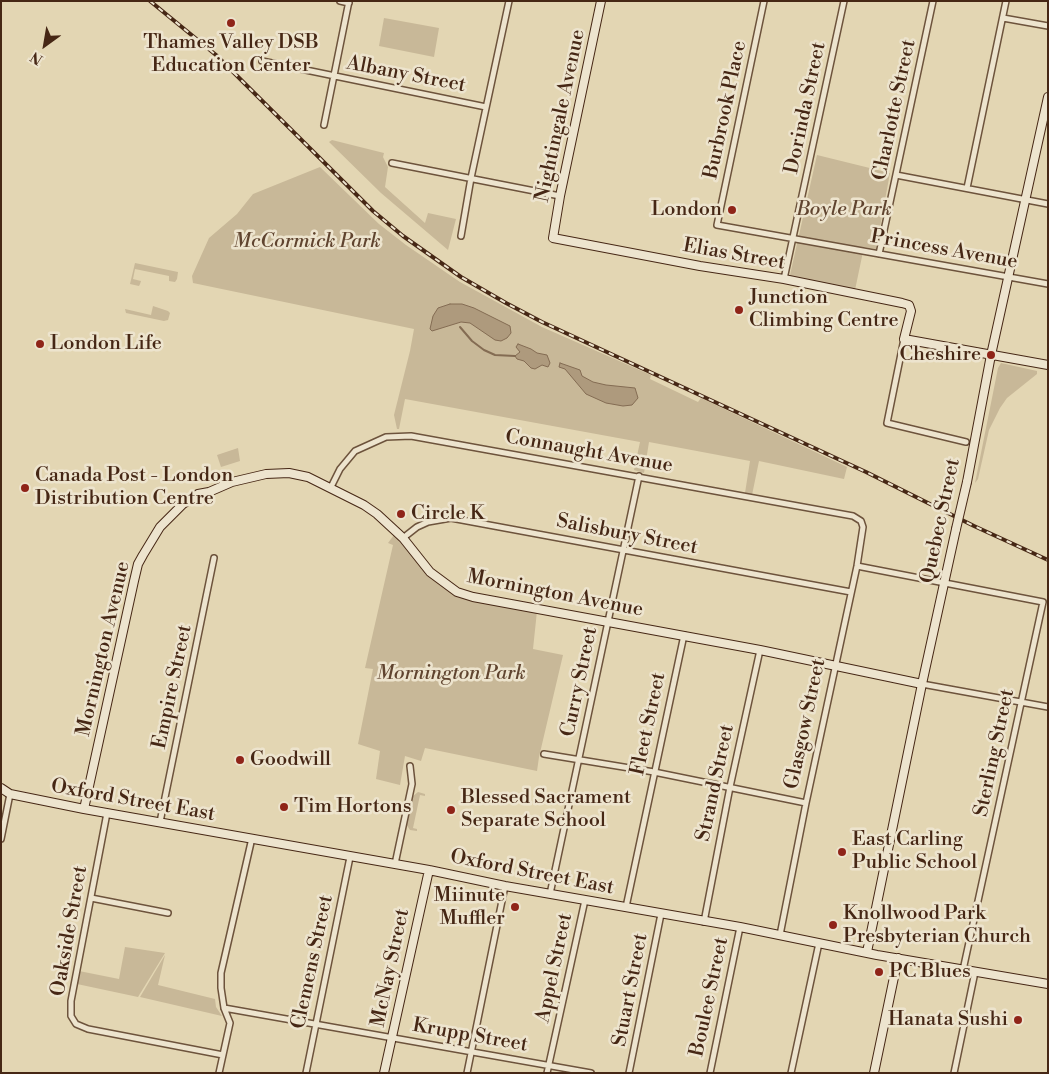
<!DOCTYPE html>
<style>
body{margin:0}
#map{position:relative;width:1049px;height:1074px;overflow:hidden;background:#e3d6b3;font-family:"Libre Bodoni",serif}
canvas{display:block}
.frame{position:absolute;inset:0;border:2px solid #462715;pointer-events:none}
.north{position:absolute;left:20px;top:20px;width:50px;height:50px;-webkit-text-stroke:4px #ede4ce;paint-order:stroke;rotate:212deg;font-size:14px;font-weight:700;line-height:20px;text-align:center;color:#462715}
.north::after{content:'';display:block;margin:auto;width:18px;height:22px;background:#462715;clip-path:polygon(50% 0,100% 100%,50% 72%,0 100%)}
</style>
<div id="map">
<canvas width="1049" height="1074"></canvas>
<div class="frame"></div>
<div class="north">N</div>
</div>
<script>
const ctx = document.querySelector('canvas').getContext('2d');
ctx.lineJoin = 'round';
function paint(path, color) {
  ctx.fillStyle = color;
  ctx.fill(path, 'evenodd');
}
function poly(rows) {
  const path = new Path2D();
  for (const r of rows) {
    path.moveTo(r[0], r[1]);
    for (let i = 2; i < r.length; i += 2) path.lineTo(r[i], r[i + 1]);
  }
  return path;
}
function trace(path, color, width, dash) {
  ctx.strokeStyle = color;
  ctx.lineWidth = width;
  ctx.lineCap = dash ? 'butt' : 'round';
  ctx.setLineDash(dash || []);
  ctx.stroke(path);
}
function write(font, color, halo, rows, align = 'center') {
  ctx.font = font + ' "Libre Bodoni",serif';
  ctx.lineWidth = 5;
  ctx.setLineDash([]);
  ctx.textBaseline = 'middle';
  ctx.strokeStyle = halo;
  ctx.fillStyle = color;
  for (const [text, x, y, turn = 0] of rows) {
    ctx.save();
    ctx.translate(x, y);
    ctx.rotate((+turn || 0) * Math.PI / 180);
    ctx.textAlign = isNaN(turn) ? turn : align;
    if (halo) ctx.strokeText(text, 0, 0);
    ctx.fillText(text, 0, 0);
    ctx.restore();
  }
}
const green = poly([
 [384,18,439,28,434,57,379,46],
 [332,140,384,153,383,157,388,167,385,187,425,223,428,213,456,219,448,250,381,193,329,142],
 [817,155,890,173,876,249,864,247,855,290,791,278,790,275],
 [320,167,379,224,406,245,460,282,542,327,651,375,650,379,698,402,701,398,847,467,844,479,759,461,752,495,745,493,750,461,649,442,644,473,634,470,640,442,405,399,399,429,397,429,394,415,410,351,414,329,193,283,192,276,209,238,237,214,253,194],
 [135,263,178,272,177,279,175,282,169,281,169,276,135,269,133,279,141,281,140,284,139,286,130,284],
 [153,306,168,311,170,313,168,320,164,321,126,313,125,309,151,315],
 [1001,363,1037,371,1037,374,1007,398,1000,408,989,430,978,479,975,483,998,368],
 [238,448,240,461,221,467,217,455],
 [394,535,429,575,438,584,451,591,537,611,533,649,563,655,539,757,537,771,425,748,421,761,405,756,400,785,376,779,380,751,358,744,373,669,365,668,393,545,388,543],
 [418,792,425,794,425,796,420,795,413,828,417,829,417,831,410,830,406,824,412,797],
 [125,947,165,953,138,997,77,984,79,971,119,979],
 [165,955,158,985,215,999,216,1007,222,1016,140,997]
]);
const water = poly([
 [450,304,462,304,474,308,510,326,511,333,507,338,501,341,495,340,470,323,461,322,432,331,430,329,433,316,438,308,450,304],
 [518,344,531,349,537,353,547,355,550,363,548,367,542,365,535,369,531,368,524,361,517,359,515,356,520,352,516,347,518,344],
 [560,363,580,370,582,376,593,382,606,385,635,388,638,398,632,405,623,406,606,403,586,394,565,369,559,367,560,363]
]);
const stream = poly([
 [460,327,472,341,484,350,495,355,515,356]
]);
const street = poly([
 [340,1,349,3],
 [764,1,717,225,1048,284],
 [1003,18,1048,26],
 [262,61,486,107],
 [324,125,349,1],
 [392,163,560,196],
 [896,175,1048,204],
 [967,188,1006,1],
 [461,236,471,178,509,1],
 [879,254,933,1],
 [784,279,844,1],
 [904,339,887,423,966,442],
 [331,487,340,469,355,451,386,437,411,436,853,516,861,521,863,527,857,566,806,803,780,935],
 [403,538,417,527,428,522,451,518,851,592],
 [857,566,1043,602,963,970],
 [922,684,1048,707],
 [544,754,654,772,806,803],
 [107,813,71,1001,71,1016,76,1024,88,1029,223,1055],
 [160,822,214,558],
 [1,839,10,794],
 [395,864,412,784,410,766],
 [550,894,639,476],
 [91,898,168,913],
 [626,907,684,635],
 [704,922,730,787,760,650],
 [224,1008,591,1073],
 [219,1073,230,1023,224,1008,221,988,221,973,252,838],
 [306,1073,350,857],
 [467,1073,505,886],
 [547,1073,585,900],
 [629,1073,661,914],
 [710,1073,740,927],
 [791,1073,819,943],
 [954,1073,975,972]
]);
const secondary = poly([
 [601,1,560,196,553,238,700,266,784,279,902,303,909,305,911,311,904,339,1048,365],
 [967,482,991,355,1048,97],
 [1,788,10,794,84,809,429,870,505,886,740,927,877,955,1048,984],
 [84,809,134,581,138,564,143,555,160,527,183,504,198,494,209,492,232,482,266,474,289,473,308,477,364,505,377,514,403,538,430,572,457,592,473,597,760,650,922,684],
 [867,952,922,684,956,529],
 [384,1073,429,870],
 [874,1073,898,958]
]);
const rail = poly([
 [150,1,216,55,373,211,403,236,461,277,506,303,542,322,866,472,974,526,1048,560]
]);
const secondaryBridge = poly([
 [956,529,967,482]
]);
const markers = [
 [231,23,5,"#8f2418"],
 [732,210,5,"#8f2418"],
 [739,310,5,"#8f2418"],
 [40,344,5,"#8f2418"],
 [991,355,5,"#8f2418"],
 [25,488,5,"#8f2418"],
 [401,514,5,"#8f2418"],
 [240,760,5,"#8f2418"],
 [284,807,5,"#8f2418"],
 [451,810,5,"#8f2418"],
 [842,852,5,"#8f2418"],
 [515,907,5,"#8f2418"],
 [833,925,5,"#8f2418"],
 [879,972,5,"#8f2418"],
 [1018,1020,5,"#8f2418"]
];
const poiNames = [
 ["Thames Valley DSB",231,43,"center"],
 ["Education Center",231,66,"center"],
 ["London",722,210,"right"],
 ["Junction",749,298],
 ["Climbing Centre",749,321],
 ["London Life",50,344],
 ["Cheshire",981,355,"right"],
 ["Canada Post - London",35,476],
 ["Distribution Centre",35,499],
 ["Circle K",411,514],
 ["Goodwill",250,760],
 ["Blessed Sacrament",461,798],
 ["Separate School",461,821],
 ["Tim Hortons",294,807],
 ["East Carling",852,840],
 ["Public School",852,863],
 ["Miinute",505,896,"right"],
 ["Muffler",505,919,"right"],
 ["Knollwood Park",843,914],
 ["Presbyterian Church",843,937],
 ["PC Blues",889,972],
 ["Hanata Sushi",1008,1020,"right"]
];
const streetNames = [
 ["Albany Street",406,75,11],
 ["Dorinda Street",806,108,-78],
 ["Burbrook Place",726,110,-78],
 ["Charlotte Street",895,110,-78],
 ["Nightingale Avenue",561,116,-78],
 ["Princess Avenue",944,250,10],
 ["Elias Street",734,255,10],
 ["Connaught Avenue",589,452,10],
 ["Quebec Street",941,521,-78],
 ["Salisbury Street",627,535,11],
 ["Mornington Avenue",555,594,11],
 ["Mornington Avenue",104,649,-77],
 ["Curry Street",580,682,-78],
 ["Empire Street",173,687,-78],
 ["Fleet Street",649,724,-78],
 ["Glasgow Street",806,724,-78],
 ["Sterling Street",995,753,-78],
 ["Strand Street",716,783,-78],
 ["Oxford Street East",133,801,10],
 ["Oxford Street East",532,873,11],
 ["Oakside Street",70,931,-80],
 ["Clemens Street",313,962,-78],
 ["McNay Street",391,968,-78],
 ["Appel Street",555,968,-78],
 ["Stuart Street",631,990,-79],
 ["Boulee Street",710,997,-78],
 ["Krupp Street",470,1036,10]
];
const parkNames = [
 ["Boyle Park",844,210],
 ["McCormick Park",307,242],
 ["Mornington Park",451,674]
];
paint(green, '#c8b898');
paint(water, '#ae9a7d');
trace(water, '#846c53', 1);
trace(stream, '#846c53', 2);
trace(street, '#6d533c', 8);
trace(secondary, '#462715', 10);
trace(street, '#ede4ce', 5);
trace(secondary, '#ede4ce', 8);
trace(rail, '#462715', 4);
trace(rail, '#ede4ce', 2, [5.5]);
trace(secondaryBridge, '#462715', 10, []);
trace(secondaryBridge, '#ede4ce', 8);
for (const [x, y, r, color] of markers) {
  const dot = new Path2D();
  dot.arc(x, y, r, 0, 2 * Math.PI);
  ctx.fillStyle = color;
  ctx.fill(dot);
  trace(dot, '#ede4ce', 2);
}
write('20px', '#462715', '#ede4ce', poiNames, 'left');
write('20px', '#462715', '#ede4ce', streetNames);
write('italic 20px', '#60442f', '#ede4ce', parkNames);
</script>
